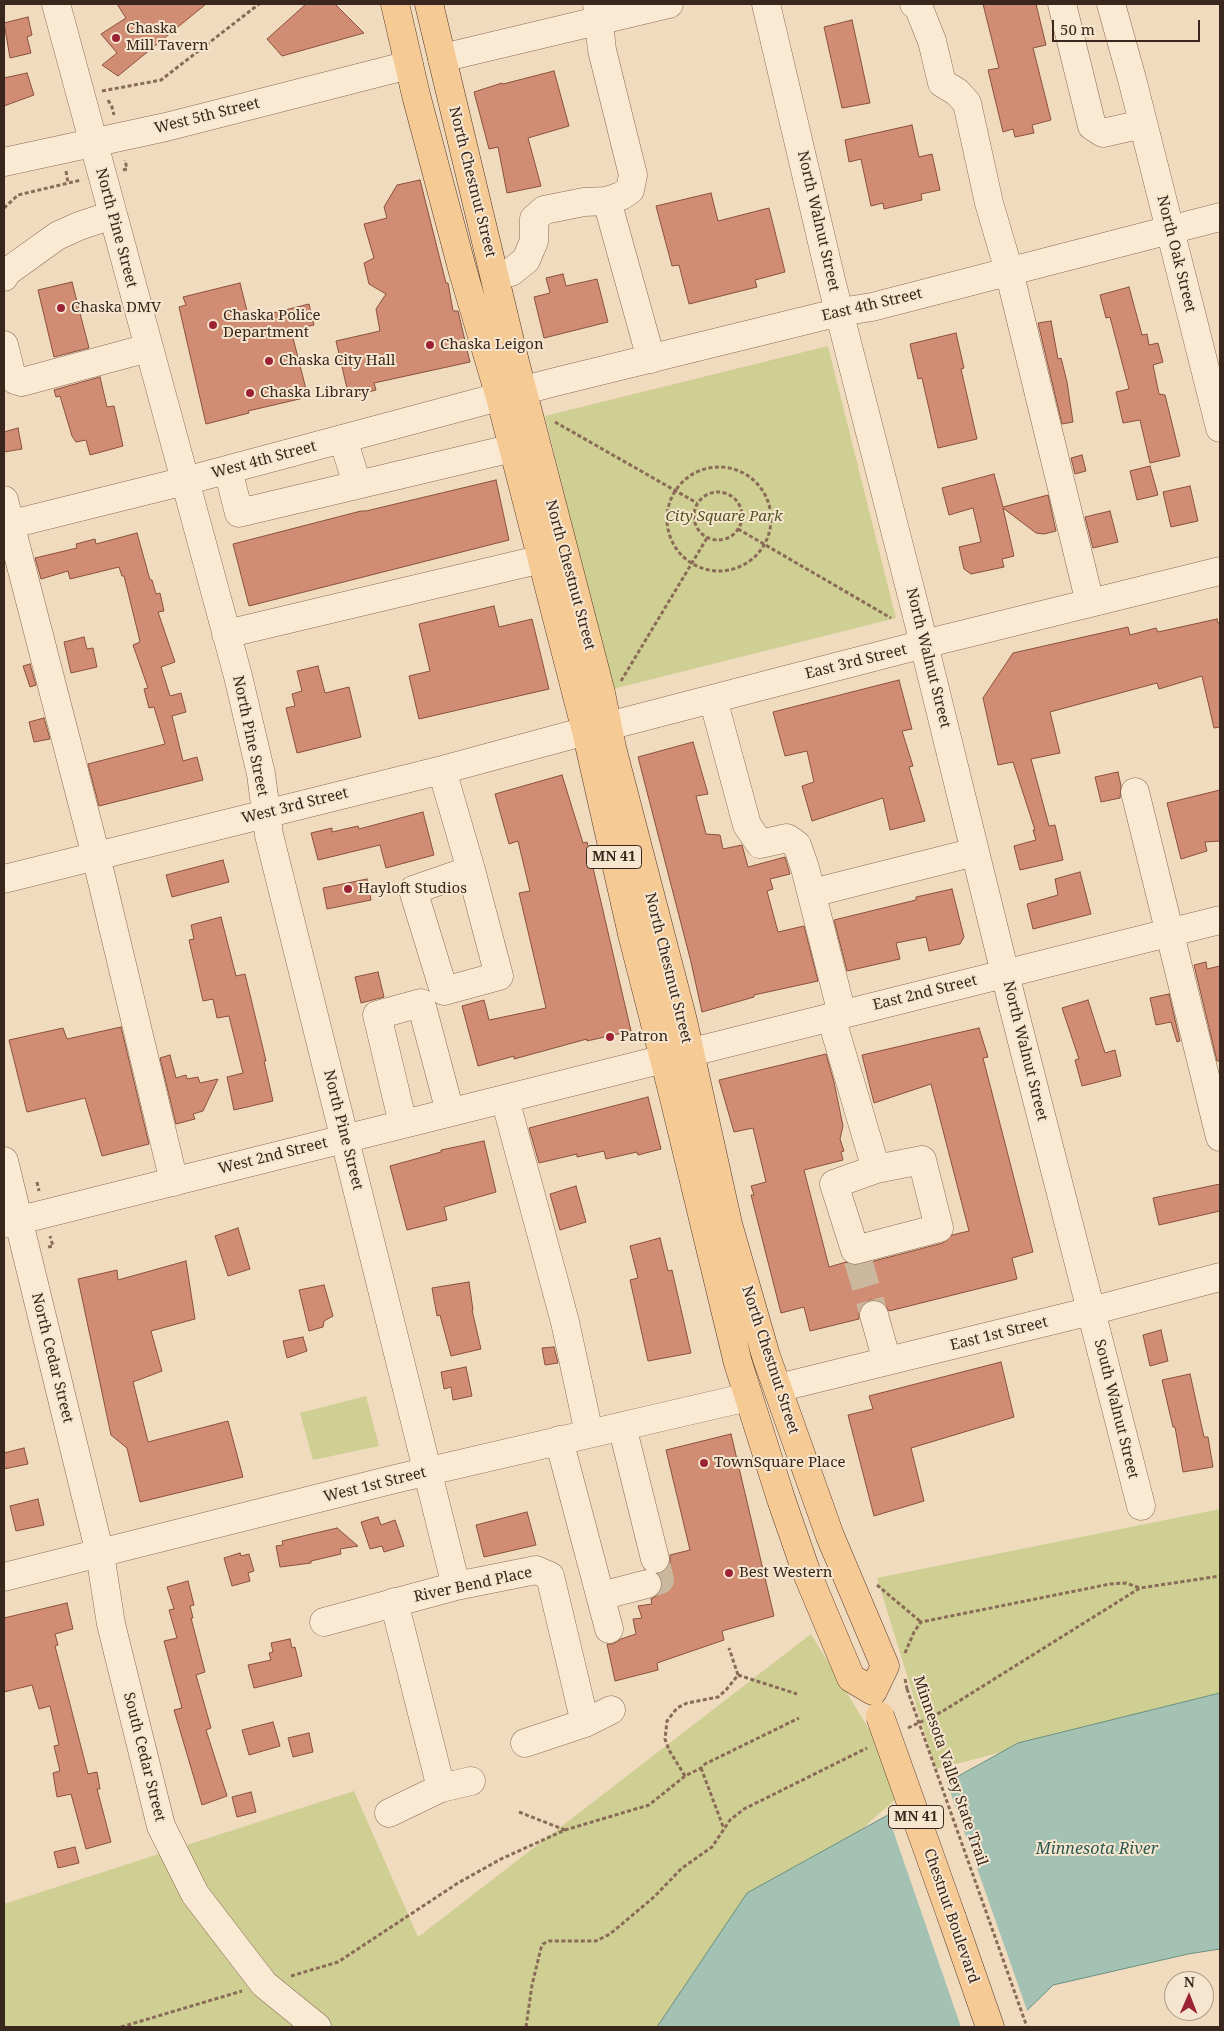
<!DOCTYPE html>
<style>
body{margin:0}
#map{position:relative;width:1224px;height:2031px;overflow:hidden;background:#f0dbbf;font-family:"Noto Serif",serif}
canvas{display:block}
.frame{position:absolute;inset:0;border:5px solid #39261c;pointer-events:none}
.north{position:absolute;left:1164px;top:1971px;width:50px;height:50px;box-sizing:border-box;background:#f7e6cf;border:1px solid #ab9987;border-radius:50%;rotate:1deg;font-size:14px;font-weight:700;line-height:20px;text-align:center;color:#39261c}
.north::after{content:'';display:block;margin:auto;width:18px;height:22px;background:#9c2335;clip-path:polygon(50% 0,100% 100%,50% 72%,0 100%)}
.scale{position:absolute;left:1052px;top:20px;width:148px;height:22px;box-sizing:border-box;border:2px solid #39261c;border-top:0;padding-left:6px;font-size:15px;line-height:18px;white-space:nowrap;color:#39261c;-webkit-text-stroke:4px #f7e6cf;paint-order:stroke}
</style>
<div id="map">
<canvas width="1224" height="2031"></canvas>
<div class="frame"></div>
<div class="north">N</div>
<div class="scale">50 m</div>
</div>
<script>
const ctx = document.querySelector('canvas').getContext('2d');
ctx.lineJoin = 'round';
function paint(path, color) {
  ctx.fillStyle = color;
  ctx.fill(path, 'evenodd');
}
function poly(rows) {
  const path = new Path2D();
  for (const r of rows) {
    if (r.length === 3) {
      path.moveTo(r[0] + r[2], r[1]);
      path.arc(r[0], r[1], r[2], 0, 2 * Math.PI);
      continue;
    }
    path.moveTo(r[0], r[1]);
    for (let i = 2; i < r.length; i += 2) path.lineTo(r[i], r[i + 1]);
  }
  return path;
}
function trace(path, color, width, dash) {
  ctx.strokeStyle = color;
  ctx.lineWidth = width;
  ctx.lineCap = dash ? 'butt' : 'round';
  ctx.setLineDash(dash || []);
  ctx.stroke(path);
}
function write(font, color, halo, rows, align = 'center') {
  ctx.font = font + ' "Noto Serif",serif';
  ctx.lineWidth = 4;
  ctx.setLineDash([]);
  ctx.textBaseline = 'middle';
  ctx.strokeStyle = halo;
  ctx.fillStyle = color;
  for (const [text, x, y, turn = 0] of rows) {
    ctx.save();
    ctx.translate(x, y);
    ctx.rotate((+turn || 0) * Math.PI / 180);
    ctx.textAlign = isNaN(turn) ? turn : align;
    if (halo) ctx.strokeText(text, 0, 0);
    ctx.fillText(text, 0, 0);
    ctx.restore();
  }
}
const green = poly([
 [828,346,896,618,613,689,545,416],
 [366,1396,379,1446,313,1460,300,1413],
 [1220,1509,1220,1696,936,1769,877,1578],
 [811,1634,906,1790,681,1989,676,2018,705,2027,4,2027,4,1904,354,1791,418,1937]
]);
const water = poly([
 [1220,1693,1220,1949,1188,1954,1053,1985,1010,2027,657,2027,747,1893,1018,1743,1220,1693]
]);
const pier = poly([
 [946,1780,1028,2013,1014,2027,961,2027,887,1813]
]);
const building = poly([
 [117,4,206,4,118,76,102,65,117,53,101,34,126,18,117,4],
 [306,4,335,4,364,33,282,56,267,39,306,4],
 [983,4,1036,4,1046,45,1033,48,1051,120,1032,125,1034,133,1015,137,1013,129,1003,132,988,70,999,68,983,4],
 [28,17,32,35,27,37,31,53,10,58,4,23,28,17],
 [852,20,870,103,842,108,824,27,852,20],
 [554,71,569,126,528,138,541,186,507,193,498,147,489,149,474,92,502,83,503,84,554,71],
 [27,73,34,95,4,106,4,78,27,73],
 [912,125,919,157,932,154,940,190,921,194,922,200,884,209,883,203,871,206,861,159,849,162,845,140,912,125],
 [420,180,446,283,448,283,453,311,458,311,470,362,374,383,376,390,349,397,336,341,380,331,376,309,386,294,369,284,364,263,374,258,364,224,387,218,384,207,397,185,420,180],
 [711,193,718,221,769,208,785,272,755,280,757,287,689,304,679,265,672,266,656,206,711,193],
 [563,274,566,286,597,279,608,322,544,338,534,297,550,293,546,278,563,274],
 [72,282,89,348,54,357,38,290,72,282],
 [240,283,249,319,309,304,314,325,291,330,308,397,248,411,249,413,206,424,179,307,186,305,183,297,240,283],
 [1129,287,1142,335,1147,334,1149,345,1158,343,1163,362,1153,365,1159,394,1165,395,1180,456,1150,463,1140,420,1123,423,1116,392,1129,389,1110,317,1106,318,1100,295,1129,287],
 [1051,321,1058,359,1061,358,1067,382,1073,422,1062,424,1038,323,1051,321],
 [956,333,964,368,961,369,977,439,938,448,922,378,918,379,910,344,956,333],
 [100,377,107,407,114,406,123,446,90,455,86,440,76,442,72,436,60,396,56,397,54,390,100,377],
 [18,428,22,449,4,452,4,432,18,428],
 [1082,455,1086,471,1075,474,1071,458,1082,455],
 [1150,466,1158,495,1137,500,1130,471,1150,466],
 [994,474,1003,507,1048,495,1056,531,1044,534,1036,533,1003,508,1014,556,1002,559,1004,567,971,574,964,569,959,547,981,542,973,508,949,515,942,488,994,474],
 [496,480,509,540,249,606,233,544,361,511,366,511,496,480],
 [1190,486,1198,521,1171,527,1163,492,1190,486],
 [1110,511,1118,542,1093,548,1085,517,1110,511],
 [137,533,150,580,152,580,156,594,160,593,164,611,158,612,175,662,161,667,170,696,181,693,186,712,172,716,183,761,197,757,203,780,99,806,88,764,165,744,154,707,149,708,144,689,148,688,133,645,140,642,139,637,124,576,122,576,119,567,70,579,68,571,41,579,35,558,77,548,76,544,95,539,96,544,137,533],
 [494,606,499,627,532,619,549,689,419,719,409,676,430,671,419,624,494,606],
 [1217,619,1218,623,1220,622,1220,727,1214,728,1202,676,1159,689,1157,683,1050,712,1060,753,1031,759,1049,826,1055,825,1063,860,1020,870,1014,846,1036,840,1033,830,1035,830,1013,762,998,765,983,698,1013,653,1128,627,1130,635,1156,628,1158,632,1217,619],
 [84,637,87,649,93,648,97,667,71,673,64,642,84,637],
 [30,664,36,685,30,687,23,666,30,664],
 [318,666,325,693,349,687,361,737,297,753,286,708,295,706,292,694,302,691,297,671,318,666],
 [899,680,912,729,902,731,913,766,909,767,925,821,890,830,883,798,812,821,802,786,814,782,807,751,785,756,773,712,899,680],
 [44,718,50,739,34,742,29,722,44,718],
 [693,742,708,794,696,796,706,834,720,835,723,849,742,845,748,867,785,857,790,874,770,879,773,889,767,891,778,932,804,926,818,981,754,995,754,997,702,1012,691,962,638,757,693,742],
 [1118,772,1121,786,1120,798,1101,802,1095,777,1118,772],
 [562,775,583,843,587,842,631,1031,587,1041,587,1039,514,1059,514,1056,478,1066,462,1006,484,1000,489,1020,546,1008,519,893,530,891,518,841,509,844,495,794,562,775],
 [1220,790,1220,841,1205,842,1207,851,1181,859,1167,803,1220,790],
 [423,812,434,855,386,868,380,845,318,860,311,833,332,828,332,832,358,826,359,829,423,812],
 [223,860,229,882,172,897,166,875,223,860],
 [1080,872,1091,914,1033,929,1027,904,1058,895,1055,879,1080,872],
 [367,879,371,900,327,909,323,888,367,879],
 [952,889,964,937,960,944,929,951,926,937,896,943,900,959,847,971,834,920,916,900,916,897,952,889],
 [221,917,236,976,245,974,266,1061,264,1061,273,1101,234,1110,227,1077,243,1073,229,1016,217,1018,213,999,203,1001,189,940,194,939,191,925,221,917],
 [1206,962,1207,969,1220,966,1220,1061,1217,1061,1194,965,1206,962],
 [378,972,384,997,361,1003,355,977,378,972],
 [1169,994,1180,1041,1177,1042,1171,1022,1156,1025,1150,998,1169,994],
 [1088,1000,1105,1053,1115,1050,1121,1076,1082,1086,1075,1060,1079,1059,1062,1008,1088,1000],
 [121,1027,149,1144,102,1156,85,1098,27,1112,9,1040,63,1028,67,1039,121,1027],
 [979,1028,988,1057,983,1058,1033,1252,1012,1258,1017,1279,889,1311,884,1304,878,1300,870,1300,863,1304,859,1312,859,1319,810,1331,804,1307,781,1313,751,1195,754,1195,751,1186,766,1182,753,1128,734,1132,719,1080,826,1054,834,1082,843,1126,840,1139,844,1151,841,1152,843,1160,804,1170,829,1267,846,1262,852,1265,859,1265,943,1243,952,1235,969,1231,931,1084,874,1103,862,1055,979,1028],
 [170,1055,176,1078,186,1075,187,1079,198,1077,200,1083,218,1079,203,1111,193,1114,195,1119,176,1124,160,1058,170,1055],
 [648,1097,661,1149,638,1155,637,1152,606,1159,604,1151,577,1157,577,1154,539,1163,529,1128,648,1097],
 [484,1141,496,1192,444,1207,447,1220,407,1230,390,1166,441,1152,441,1150,484,1141],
 [1220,1184,1220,1211,1159,1225,1153,1198,1220,1184],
 [576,1186,586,1222,560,1230,550,1194,576,1186],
 [238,1228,250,1269,228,1276,215,1236,238,1228],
 [660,1238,668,1271,672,1270,691,1353,648,1361,630,1280,638,1278,630,1246,660,1238],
 [186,1261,195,1319,151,1331,162,1371,133,1382,148,1442,228,1421,243,1477,140,1502,127,1448,111,1435,78,1279,117,1270,118,1280,186,1261],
 [469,1282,473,1310,472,1310,481,1349,451,1356,440,1315,437,1316,432,1288,469,1282],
 [324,1285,333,1316,324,1321,323,1327,309,1331,299,1290,324,1285],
 [1161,1330,1168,1361,1150,1366,1143,1335,1161,1330],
 [303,1337,307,1351,287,1358,283,1341,303,1337],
 [554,1347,558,1363,545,1365,542,1348,554,1347],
 [1001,1362,1014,1417,911,1448,924,1501,874,1516,848,1415,873,1409,869,1396,1001,1362],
 [466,1367,472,1396,453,1400,451,1387,444,1389,441,1372,466,1367],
 [1190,1374,1204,1437,1208,1437,1213,1467,1183,1472,1175,1427,1173,1427,1162,1380,1190,1374],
 [731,1434,774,1616,722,1631,724,1640,657,1663,658,1670,615,1681,607,1644,613,1644,621,1639,636,1634,633,1619,642,1618,638,1606,652,1604,651,1599,658,1595,662,1588,662,1581,659,1574,665,1571,670,1564,670,1555,690,1550,666,1450,731,1434],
 [24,1448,28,1464,4,1469,4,1453,24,1448],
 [38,1499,44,1525,16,1531,10,1506,38,1499],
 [527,1512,536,1545,484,1557,476,1525,527,1512],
 [378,1517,381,1525,395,1520,404,1546,384,1552,382,1546,370,1549,361,1522,378,1517],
 [337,1528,358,1546,340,1549,341,1554,311,1561,311,1563,280,1567,276,1546,283,1545,282,1541,337,1528],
 [240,1553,241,1556,249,1554,254,1571,248,1573,250,1581,232,1586,224,1558,240,1553],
 [188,1581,194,1605,190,1606,193,1618,191,1618,205,1672,196,1675,211,1728,206,1730,227,1796,202,1805,174,1710,182,1708,164,1641,177,1638,169,1610,174,1609,167,1587,188,1581],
 [67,1603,73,1629,55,1634,58,1645,55,1646,88,1774,97,1772,100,1789,97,1789,111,1842,86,1849,71,1794,57,1797,53,1773,60,1771,54,1746,59,1745,50,1706,39,1709,32,1685,4,1692,4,1618,67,1603],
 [290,1639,292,1648,295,1647,302,1676,254,1688,248,1665,271,1660,269,1653,273,1652,271,1643,290,1639],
 [273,1722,280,1746,249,1755,242,1730,273,1722],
 [309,1733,313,1752,293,1757,288,1738,309,1733],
 [251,1792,256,1812,237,1817,232,1797,251,1792],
 [75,1847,79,1863,58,1868,54,1852,75,1847]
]);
const minorTunnel = poly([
 [858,1260,874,1315],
 [647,1584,660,1580,655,1559]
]);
const path = poly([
 [102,91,161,80,259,4],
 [108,100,112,107,114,115],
 [123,170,127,169,125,160],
 [66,171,68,183],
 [4,208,18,195,81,180],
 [555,422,697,503],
 [719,519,52],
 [718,516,24],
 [738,529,891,618],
 [621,681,707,538],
 [37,1182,39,1191],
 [48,1247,53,1246,50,1236],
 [877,1585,921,1622],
 [905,1653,914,1632,921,1622,1110,1584,1126,1583,1140,1588],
 [738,1675,797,1694],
 [905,1679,907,1689],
 [908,1728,943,1711,1140,1588,1220,1576],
 [701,1768,724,1829],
 [685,1776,669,1750,665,1739,667,1721,677,1708,687,1703,718,1697,726,1690,738,1675,729,1648],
 [519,1812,565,1830],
 [291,1976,338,1962,458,1883,501,1859,565,1830,649,1805,685,1776,701,1768,705,1764,799,1718],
 [121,2027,242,1991],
 [526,2027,532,1985,541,1948,543,1944,549,1941,596,1941,610,1934,654,1897,682,1868,712,1847,730,1820,744,1809,867,1748]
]);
const minor = poly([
 [56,4,238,676,261,774,269,835,456,1586],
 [597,4,602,50,633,175,630,190,621,196,607,201],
 [766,4,831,280,917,616,1013,1006,1141,1506],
 [914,4,918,6,932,41,942,83,957,92,967,103,989,203,1009,271,1090,603],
 [1062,4,1092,126,1103,133,1143,124],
 [1111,4,1132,79,1220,428],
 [442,58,669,4],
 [4,162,166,127,409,65],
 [495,276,511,272,526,260,534,241,534,219,544,210,584,202,607,201,651,359],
 [4,277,7,272,57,236,79,226,112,215],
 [4,345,12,377,15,380,22,382,148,348],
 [343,439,357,484],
 [228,470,239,513,513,448],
 [4,500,96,856,174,1182],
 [4,526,185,481,551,383,840,312,872,307,1220,217],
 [226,634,542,559],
 [713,699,747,825,760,844,787,838,797,845,805,868,842,1014],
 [608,726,924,644,1220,571],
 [442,770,471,870],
 [1135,792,1220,1137],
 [471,870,499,976,444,991,413,890,471,870],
 [4,879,442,770,586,731],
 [812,893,975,852],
 [831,1017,876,1169],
 [505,1099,565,1322,589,1433],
 [403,1124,377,1015,421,1003,450,1112],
 [922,1160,939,1228,855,1250,834,1184,876,1169,922,1160],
 [4,1161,100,1554,111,1624,161,1826,195,1894,264,1984,317,2027],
 [4,1224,1220,920],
 [874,1315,887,1361],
 [778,1388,1091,1311,1220,1277],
 [622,1426,655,1559],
 [559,1440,609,1629],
 [4,1577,395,1479,748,1397],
 [601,1596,647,1584],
 [394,1602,441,1788],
 [324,1622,456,1586,536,1570,550,1576,585,1723],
 [525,1743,585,1723,611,1710],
 [389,1813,441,1788,471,1781]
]);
const major = poly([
 [395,4,416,95,463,272,500,397,586,731,632,934,672,1090,738,1363,781,1499,806,1571,851,1678,873,1691],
 [429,4,514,358,601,693,612,748,683,1021,728,1224,766,1356,830,1536,885,1666,873,1691],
 [952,1918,990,2027]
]);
const pathBridge = poly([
 [907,1689,1027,2027]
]);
const majorBridge = poly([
 [880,1716,952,1918]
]);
const markers = [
 [116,38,5,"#9c2335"],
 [61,308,5,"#9c2335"],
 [213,325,5,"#9c2335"],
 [430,345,5,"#9c2335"],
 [269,361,5,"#9c2335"],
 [250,393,5,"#9c2335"],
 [348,889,5,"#9c2335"],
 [610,1037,5,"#9c2335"],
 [704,1463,5,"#9c2335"],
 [729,1573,5,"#9c2335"]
];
const shields = [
 [614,857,55],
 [916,1817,55]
];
const shieldNames = [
 ["MN 41",614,857],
 ["MN 41",916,1817]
];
const poiNames = [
 ["Chaska",126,29],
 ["Mill Tavern",126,46],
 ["Chaska DMV",71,308],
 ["Chaska Police",223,316],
 ["Department",223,333],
 ["Chaska Leigon",440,345],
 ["Chaska City Hall",279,361],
 ["Chaska Library",260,393],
 ["Hayloft Studios",358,889],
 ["Patron",620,1037],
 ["TownSquare Place",714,1463],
 ["Best Western",739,1573]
];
const streetNames = [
 ["West 5th Street",207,116,-14],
 ["North Chestnut Street",472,182,76],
 ["North Walnut Street",818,221,77],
 ["North Pine Street",116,228,75],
 ["North Oak Street",1176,254,76],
 ["East 4th Street",872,305,-13],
 ["West 4th Street",264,460,-15],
 ["North Chestnut Street",570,575,75],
 ["North Walnut Street",928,658,76],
 ["East 3rd Street",856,662,-14],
 ["North Pine Street",250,736,78],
 ["West 3rd Street",295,806,-14],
 ["North Chestnut Street",668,968,76],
 ["East 2nd Street",925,993,-14],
 ["North Walnut Street",1025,1051,76],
 ["North Pine Street",343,1130,76],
 ["West 2nd Street",273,1156,-14],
 ["East 1st Street",999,1334,-14],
 ["North Cedar Street",52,1358,76],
 ["North Chestnut Street",770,1360,72],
 ["South Walnut Street",1116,1409,76],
 ["West 1st Street",375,1485,-14],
 ["River Bend Place",473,1585,-12],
 ["South Cedar Street",144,1757,76],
 ["Minnesota Valley State Trail",950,1771,71],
 ["Chestnut Boulevard",951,1916,71]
];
const parkNames = [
 ["City Square Park",724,517]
];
const waterNames = [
 ["Minnesota River",1097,1849]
];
paint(green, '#cfce93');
paint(water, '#a3c2b4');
trace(water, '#699081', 1);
paint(pier, '#f0dbbf');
paint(building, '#d08d73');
trace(building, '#8a503b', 1);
trace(minorTunnel, '#cbb79e', 28, [28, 14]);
trace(minor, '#8a6b57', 29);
trace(major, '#573a2b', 29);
trace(path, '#8a6b57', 3, [4, 2.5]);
trace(minor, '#fae9d3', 28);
trace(major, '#f6ca95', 28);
trace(majorBridge, '#573a2b', 29, []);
trace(pathBridge, '#8a6b57', 3, [4, 2.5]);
trace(majorBridge, '#f6ca95', 28);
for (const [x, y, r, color] of markers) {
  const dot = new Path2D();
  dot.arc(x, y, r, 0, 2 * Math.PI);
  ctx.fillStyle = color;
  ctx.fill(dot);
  trace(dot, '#f7e6cf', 2);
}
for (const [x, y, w] of shields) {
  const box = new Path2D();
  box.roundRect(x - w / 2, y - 11.5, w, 23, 4);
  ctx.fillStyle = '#f7e6cf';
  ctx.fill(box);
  trace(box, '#39261c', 1);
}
write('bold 14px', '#39261c', null, shieldNames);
write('15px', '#39261c', '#f7e6cf', poiNames, 'left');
write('15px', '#39261c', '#f7e6cf', streetNames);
write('italic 15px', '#505621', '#f7e6cf', parkNames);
write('italic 16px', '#2a5950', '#f7e6cf', waterNames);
</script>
